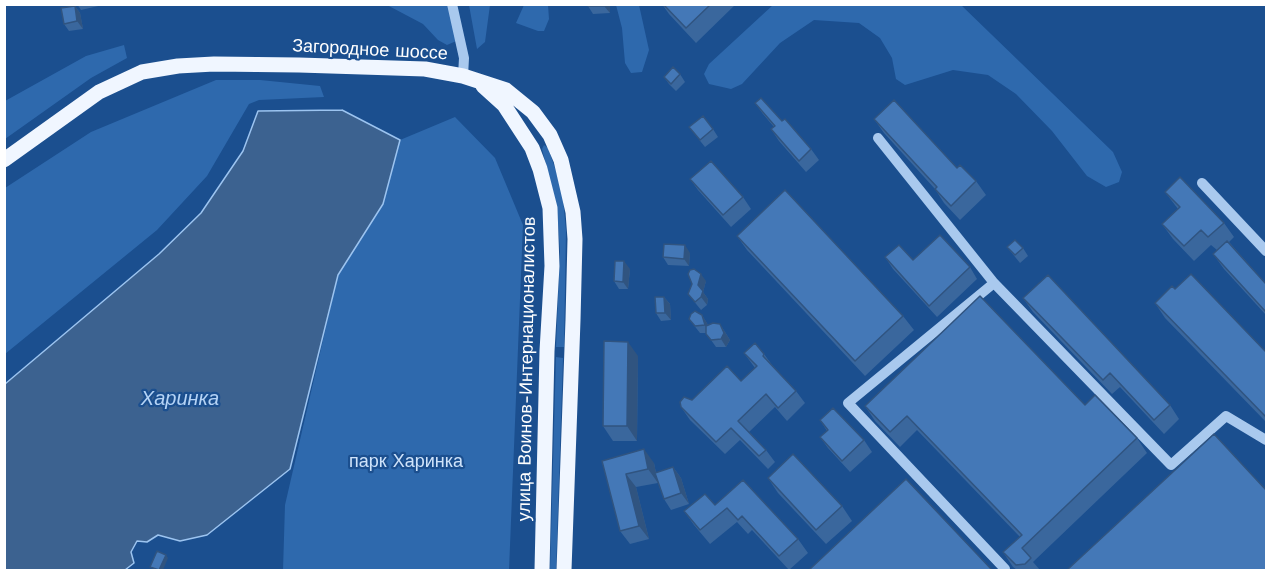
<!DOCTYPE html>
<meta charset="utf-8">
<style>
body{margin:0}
#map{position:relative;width:1271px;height:575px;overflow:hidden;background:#1b4f8f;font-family:"Work Sans",sans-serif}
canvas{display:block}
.frame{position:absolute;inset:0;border:6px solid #fff;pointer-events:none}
</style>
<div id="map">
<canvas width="1271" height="575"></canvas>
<div class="frame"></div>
</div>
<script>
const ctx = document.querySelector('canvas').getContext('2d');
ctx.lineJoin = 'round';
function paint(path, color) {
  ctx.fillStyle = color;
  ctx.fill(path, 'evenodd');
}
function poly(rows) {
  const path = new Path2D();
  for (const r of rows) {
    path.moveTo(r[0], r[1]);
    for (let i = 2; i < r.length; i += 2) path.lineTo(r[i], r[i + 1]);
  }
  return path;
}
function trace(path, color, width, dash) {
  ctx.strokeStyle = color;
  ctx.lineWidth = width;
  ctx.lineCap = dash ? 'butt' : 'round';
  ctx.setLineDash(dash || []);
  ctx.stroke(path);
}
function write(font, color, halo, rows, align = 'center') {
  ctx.font = font + ' "Work Sans",sans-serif';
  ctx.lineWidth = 4.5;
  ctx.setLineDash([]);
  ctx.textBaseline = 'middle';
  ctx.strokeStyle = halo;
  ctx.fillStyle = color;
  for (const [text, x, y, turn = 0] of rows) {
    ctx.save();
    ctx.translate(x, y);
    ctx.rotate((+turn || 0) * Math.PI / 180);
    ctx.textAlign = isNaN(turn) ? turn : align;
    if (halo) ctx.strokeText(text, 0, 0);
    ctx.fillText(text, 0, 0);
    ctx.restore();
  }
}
const green = poly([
 [387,5,451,5,461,39,447,45,438,40,423,24],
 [469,5,490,5,485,42,477,49],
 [524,5,548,5,549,19,544,31,538,31,516,23],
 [616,5,639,5,649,50,642,72,631,73,625,63,622,28],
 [773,5,961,5,1113,152,1122,172,1119,182,1106,187,1087,176,1052,131,1016,94,988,75,953,70,905,85,896,79,892,58,880,38,859,23,814,20,780,43,742,84,731,89,709,84,704,74,709,64],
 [124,45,127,58,91,78,5,139,5,101,86,56],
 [216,80,260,80,320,86,324,97,259,100,249,104,207,176,157,230,5,354,5,188,91,132],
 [455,117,495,158,523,225,509,570,283,570,285,505,338,275,383,204,400,140],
 [544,145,548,148,556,171,563,198,566,231,564,347,556,347,560,252,557,208,542,149],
 [556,357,563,358,556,570,550,570]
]);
const water = poly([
 [342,110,400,140,383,204,338,275,290,469,207,535,180,541,158,535,147,542,137,541,131,552,134,563,125,570,5,570,5,384,159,254,201,213,243,151,258,111,342,110]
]);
const minor = poly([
 [452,4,464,58,463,76],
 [878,138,994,283,1171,465,1226,416,1266,440],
 [1202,183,1266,251],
 [994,283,848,403,1005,569]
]);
const major = poly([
 [483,86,504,105,532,148,540,169,550,208,552,266,547,351,542,570],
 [4,160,99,92,142,72,178,66,214,64,299,65,425,69,463,76,506,90,533,112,550,135,561,160,573,212,575,239,573,320,564,570]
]);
const wall = poly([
 [77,4,107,4,81,10],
 [588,4,610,4,610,13,593,14,588,6],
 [662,4,736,4,696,43,669,14],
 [75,6,80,13,83,29,69,31,64,24],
 [680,74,685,82,676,91,669,84,664,77],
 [755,103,782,121,811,149,819,160,806,172,779,141,771,129,774,127,763,114],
 [874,119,957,168,976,181,986,195,960,220,944,203,935,189,884,133],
 [689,127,713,129,718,137,705,147],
 [690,179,743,197,751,209,731,227,698,190],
 [1165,192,1224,223,1234,237,1229,242,1266,284,1266,315,1224,269,1213,254,1217,250,1211,245,1194,261,1173,239,1162,224,1178,209],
 [737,236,903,316,914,330,865,376,747,250],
 [1007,247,1023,248,1028,256,1020,263],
 [690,253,689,266,668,265,663,257],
 [885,257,913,260,970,267,977,279,937,317,893,269],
 [630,269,628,289,619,289,614,281],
 [706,281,703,292,708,299,707,305,701,310,688,294],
 [1175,289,1266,352,1266,422,1165,318,1155,303],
 [664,297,670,304,671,320,661,321,656,313],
 [1023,298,1170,405,1179,419,1164,434,1120,387,1112,394,1033,312],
 [702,315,708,325,720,324,730,340,726,347,716,347,706,333,700,333,689,319],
 [744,353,764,354,772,365,796,391,805,403,787,421,775,407,749,432,766,450,775,462,768,469,740,440,725,454,690,420,681,407,692,400,741,381,755,368],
 [638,356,637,441,613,441,603,426],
 [1085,405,1137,438,1147,453,1033,562,1040,570,1017,570,1013,567,1003,552,1020,537,917,430,900,447,875,421,865,406],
 [820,420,864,440,872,452,850,472,828,448,820,437,827,431],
 [602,461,654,463,656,473,673,467,681,478,689,504,671,510,664,499,658,483,636,487,649,539,630,544,620,531],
 [768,478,842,506,852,521,826,544,778,493],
 [743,480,798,539,808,553,789,570,752,530,748,534,737,522,710,544,694,525,684,511,715,505]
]);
const shadedWall = poly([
 [604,4,610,4,610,13,604,6],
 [75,6,80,13,83,29,77,21],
 [685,245,690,253,689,266,684,259],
 [624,261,630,269,628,289,623,282],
 [701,274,706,281,703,292,708,299,707,305,701,297,698,285],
 [664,297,670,304,671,320,665,313],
 [702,315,707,323,710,333,705,325],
 [720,324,730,340,726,347,721,339],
 [628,342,638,356,637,441,627,426],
 [644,449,654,463,658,483,648,469],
 [673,467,681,478,689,504,681,493],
 [626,474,636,487,649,539,639,526],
 [166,555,168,558,163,570,159,570]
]);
const building = poly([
 [588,4,604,4,604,6,588,6,588,4],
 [663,4,711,4,686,28,663,4],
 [75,6,77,21,64,24,61,8,75,6],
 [673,67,680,74,671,84,664,77,673,67],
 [761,98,782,121,785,119,811,149,799,161,771,129,775,126,755,103,761,98],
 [894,100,957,168,960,165,976,181,951,206,935,189,937,187,874,119,894,100],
 [703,116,713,129,700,140,689,127,703,116],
 [711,161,743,197,723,215,690,179,711,161],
 [1180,177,1224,223,1208,237,1201,230,1184,246,1162,224,1180,207,1165,192,1180,177],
 [785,190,903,316,855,361,737,236,785,190],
 [940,235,970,267,929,306,885,257,899,245,913,260,940,235],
 [1015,240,1023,248,1015,255,1007,247,1015,240],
 [1227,241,1266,284,1266,312,1213,254,1227,241],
 [664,244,685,245,684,259,663,257,664,244],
 [615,261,624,261,623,282,614,281,615,261],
 [694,269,701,274,698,285,703,291,701,297,695,302,688,294,692,284,688,274,690,270,694,269],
 [1191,274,1266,352,1266,417,1155,303,1172,286,1175,289,1191,274],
 [1048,275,1170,405,1154,420,1110,373,1103,380,1023,298,1048,275],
 [980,296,1085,405,1095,395,1137,438,1022,548,1031,558,1025,564,1016,565,1003,552,1022,535,907,416,890,432,865,406,980,296],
 [655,297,664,297,665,313,656,313,655,297],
 [695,311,702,315,705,325,695,326,689,319,691,314,695,311],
 [713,323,720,324,724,333,721,339,711,340,706,334,706,326,713,323],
 [604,341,628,342,627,426,603,426,604,341],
 [755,343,764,354,763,356,796,391,778,408,766,394,738,421,766,450,759,456,731,428,716,442,681,407,680,402,684,397,692,400,727,366,741,381,757,366,744,353,755,343],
 [833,408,864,440,842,461,820,437,828,430,820,420,833,408],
 [1214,434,1266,490,1266,570,1067,570,1214,434],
 [644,449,648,469,626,474,639,526,620,531,602,461,644,449],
 [793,454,842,506,816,530,768,478,793,454],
 [673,467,681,493,664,499,655,473,673,467],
 [906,479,992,570,809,570,906,479],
 [743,480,798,539,779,556,742,516,738,520,727,508,700,530,684,511,705,494,715,505,743,480],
 [157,551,166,555,159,570,150,567,157,551]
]);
const streetNames = [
 ["Загородное шоссе",370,50,3],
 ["улица Воинов-Интернационалистов",527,369,-89]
];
const parkNames = [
 ["парк Харинка",406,462]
];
const waterNames = [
 ["Харинка",180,399]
];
paint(green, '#2e69ad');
paint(water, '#3c6290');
trace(water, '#9cc4f0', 1.5);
trace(minor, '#a9c9ee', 10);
trace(major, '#f0f6ff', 15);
paint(wall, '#3a679d');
paint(shadedWall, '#305480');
paint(building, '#4478b7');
trace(building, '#305480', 1.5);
write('18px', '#fff', '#1b4f8f', streetNames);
write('18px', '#cfe3fa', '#1b4f8f', parkNames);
write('italic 20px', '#b5d3f5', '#1b4f8f', waterNames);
</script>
